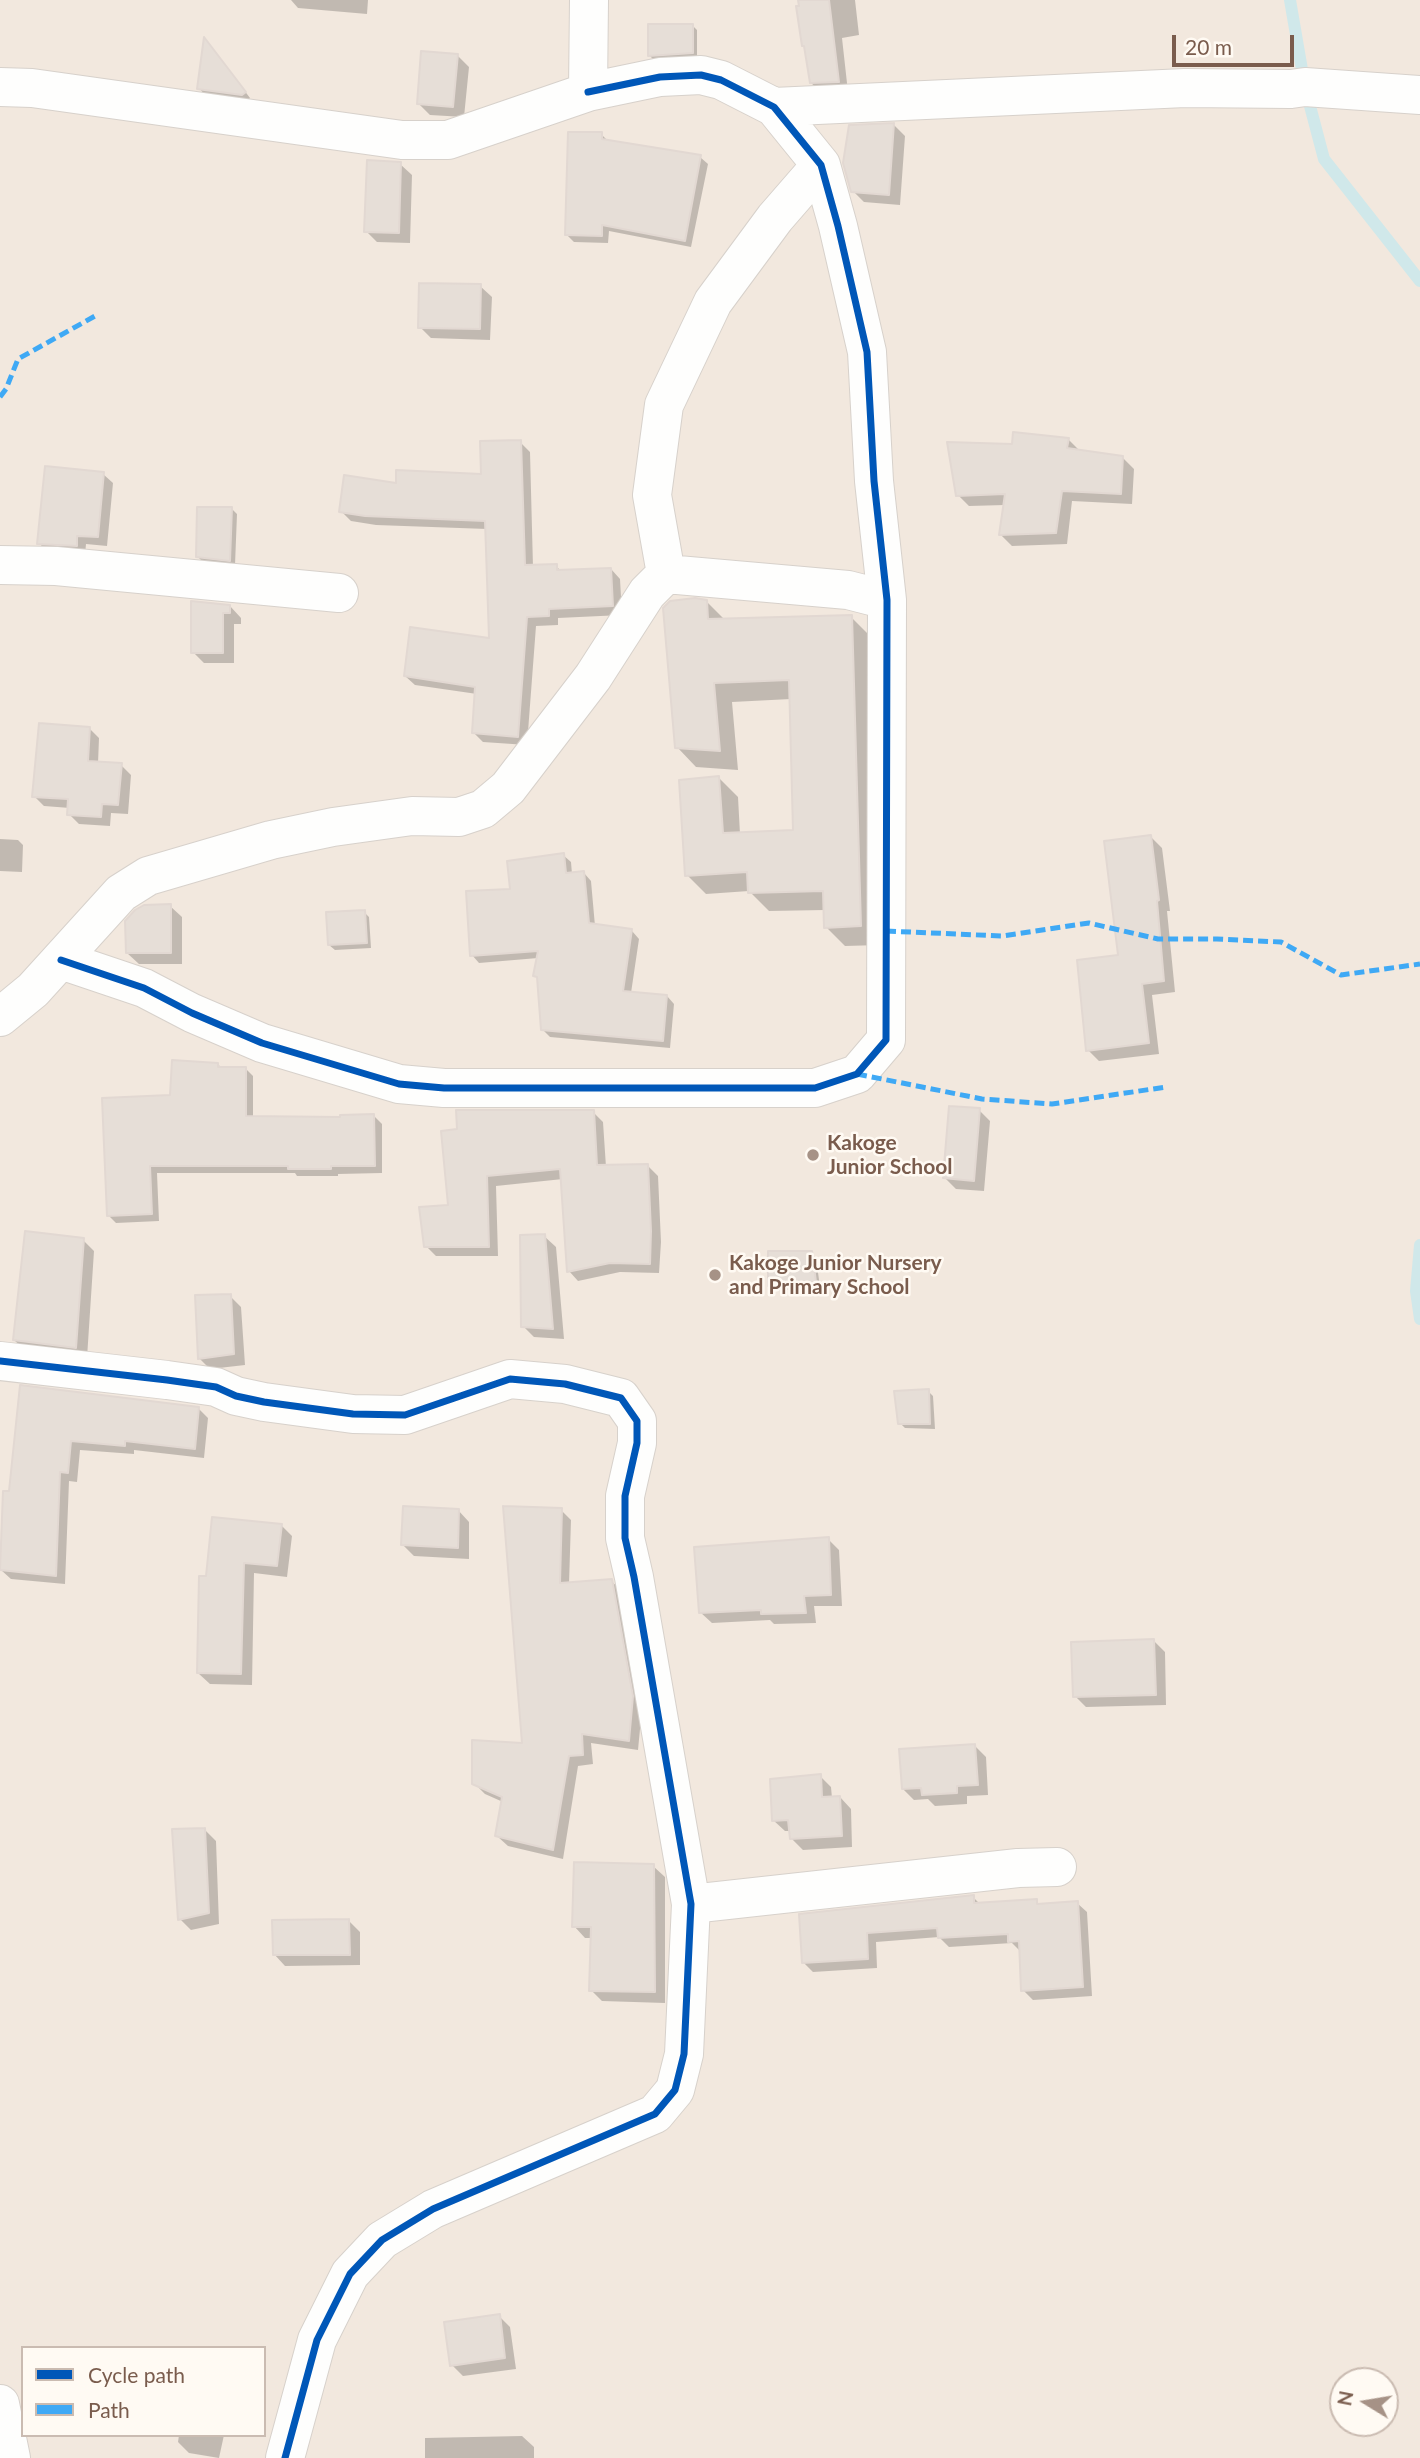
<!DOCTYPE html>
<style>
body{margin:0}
#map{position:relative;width:1420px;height:2458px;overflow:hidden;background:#f9f5f0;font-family:Lato,sans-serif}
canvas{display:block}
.legend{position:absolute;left:21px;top:2346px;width:245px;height:91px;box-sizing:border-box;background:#fffaf3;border:2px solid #cabbb1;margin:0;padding:9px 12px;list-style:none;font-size:21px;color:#7a5c4d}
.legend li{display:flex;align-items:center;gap:14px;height:35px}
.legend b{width:35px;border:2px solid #cabbb1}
.north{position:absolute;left:1329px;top:2367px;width:70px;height:70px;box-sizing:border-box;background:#fffaf3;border:2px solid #cabbb1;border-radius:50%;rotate:281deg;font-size:19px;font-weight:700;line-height:28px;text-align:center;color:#7a5c4d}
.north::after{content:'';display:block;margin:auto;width:24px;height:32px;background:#a69286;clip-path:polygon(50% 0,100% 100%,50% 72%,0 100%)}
.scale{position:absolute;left:1172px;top:35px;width:122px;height:32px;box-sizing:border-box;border:4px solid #7a5c4d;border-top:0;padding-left:9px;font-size:21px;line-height:24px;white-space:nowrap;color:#7a5c4d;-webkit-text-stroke:5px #fffaf3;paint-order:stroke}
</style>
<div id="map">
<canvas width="1420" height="2458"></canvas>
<ul class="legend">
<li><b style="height:9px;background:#0057b8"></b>Cycle path</li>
<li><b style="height:9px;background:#3fa9f5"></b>Path</li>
</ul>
<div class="north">N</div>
<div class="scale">20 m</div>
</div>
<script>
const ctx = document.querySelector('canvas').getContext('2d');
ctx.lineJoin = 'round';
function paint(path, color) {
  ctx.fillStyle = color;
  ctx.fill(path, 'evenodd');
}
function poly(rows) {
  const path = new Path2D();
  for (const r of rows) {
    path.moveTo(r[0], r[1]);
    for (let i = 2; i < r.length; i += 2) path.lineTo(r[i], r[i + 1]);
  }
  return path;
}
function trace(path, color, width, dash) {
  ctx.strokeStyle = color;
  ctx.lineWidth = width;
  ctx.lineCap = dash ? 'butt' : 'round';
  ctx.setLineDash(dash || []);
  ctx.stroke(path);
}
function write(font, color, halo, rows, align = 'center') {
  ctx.font = font + ' Lato,sans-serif';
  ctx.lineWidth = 5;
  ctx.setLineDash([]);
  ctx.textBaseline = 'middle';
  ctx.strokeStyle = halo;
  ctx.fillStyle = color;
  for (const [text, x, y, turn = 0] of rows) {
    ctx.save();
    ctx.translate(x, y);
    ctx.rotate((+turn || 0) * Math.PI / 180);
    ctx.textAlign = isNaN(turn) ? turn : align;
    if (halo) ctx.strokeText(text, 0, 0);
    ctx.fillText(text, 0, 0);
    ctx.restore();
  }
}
const residential = poly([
 [0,0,1420,0,1420,2458,0,2458],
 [23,2348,264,2348,264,2435,23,2435],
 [1343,2381,1385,2381,1385,2423,1343,2423]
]);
const shadow = poly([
 [291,0,368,0,367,14,298,8],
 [798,0,855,0,859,35,842,38,848,92,822,93,811,83,807,48,804,45],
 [692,25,697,30,697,58,655,61,650,56],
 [209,44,250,98,248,100,204,94,199,88],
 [457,55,469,67,464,117,430,115,418,103],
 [894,125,905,136,900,205,864,202,853,191],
 [601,134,609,142,700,157,708,164,691,247,609,231,608,243,574,242,567,235],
 [400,164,412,175,410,243,377,242,366,231],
 [480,286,492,297,490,340,431,338,420,327],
 [1068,439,1079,450,1123,458,1134,469,1132,504,1072,501,1067,544,1012,546,1001,535,1005,505,969,506,958,495,1013,446],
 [520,442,530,452,533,567,556,566,561,571,611,569,620,579,622,615,558,618,558,625,536,626,527,745,483,742,474,733,477,694,415,685,405,676,491,640,487,529,376,525,351,521,341,511,398,485,482,476],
 [103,474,113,483,107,546,86,544,85,555,48,553,39,543],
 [232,509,237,514,235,565,203,562,198,557],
 [706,601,725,620,851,617,870,636,880,945,845,946,826,927,825,910,769,911,749,891,706,894,687,875,719,778,738,797,740,834,794,832,791,699,732,702,738,770,696,767,677,747],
 [193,603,230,606,241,618,241,624,234,624,234,663,204,663,193,652],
 [89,728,99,738,98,764,121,765,131,775,128,814,111,813,110,826,79,824,69,814,70,808,44,806,34,796],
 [1151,837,1162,848,1170,911,1167,911,1175,992,1152,995,1159,1054,1099,1061,1088,1050,1120,956],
 [0,839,18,840,23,845,22,872,0,871],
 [563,855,571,862,572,874,584,873,591,881,595,926,632,931,639,939,631,993,667,996,674,1004,670,1048,550,1037,542,1029,539,979,535,976,538,958,479,963,472,955,512,891],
 [170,906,182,917,182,964,139,964,127,953],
 [364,912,369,917,371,948,335,950,329,945],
 [218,1064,222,1069,245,1068,253,1076,253,1118,342,1119,374,1116,382,1124,382,1173,338,1174,338,1176,297,1176,295,1173,157,1173,159,1221,116,1223,108,1215,172,1097],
 [979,1110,990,1121,984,1191,956,1189,945,1178],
 [593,1112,603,1122,606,1167,648,1166,658,1176,661,1242,659,1273,620,1272,578,1281,569,1271,563,1179,496,1186,498,1256,436,1256,426,1246,450,1207,443,1132],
 [544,1236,556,1247,564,1339,534,1337,523,1326],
 [83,1240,94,1251,87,1358,26,1351,14,1340],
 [811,1253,816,1258,820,1287,775,1291,769,1285],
 [230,1296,241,1307,245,1365,210,1369,199,1358],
 [21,1387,198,1408,208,1418,204,1458,134,1450,134,1454,80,1450,77,1482,69,1481,65,1584,11,1579,1,1570],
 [928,1391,933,1396,935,1429,905,1428,900,1423],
 [458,1510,469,1522,469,1559,414,1556,403,1545],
 [561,1510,571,1520,569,1584,611,1581,622,1591,642,1708,638,1750,591,1743,593,1764,578,1766,563,1859,508,1846,497,1836,503,1802,485,1794,474,1783,524,1745],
 [281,1525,292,1536,287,1577,254,1573,252,1685,210,1684,198,1673,207,1577],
 [828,1539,839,1550,842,1606,814,1606,816,1623,774,1624,770,1620,712,1623,700,1612],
 [1154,1641,1165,1652,1166,1705,1086,1707,1075,1696],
 [975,1746,986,1757,988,1795,967,1796,967,1804,935,1806,928,1799,914,1800,903,1789],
 [820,1776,831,1787,832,1798,840,1797,851,1809,852,1847,803,1850,792,1839,791,1831,785,1831,773,1820],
 [205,1830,216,1841,219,1924,191,1930,180,1919],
 [653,1866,665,1877,665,2003,602,2001,591,1990,592,1938,585,1938,574,1926],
 [973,1897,980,1904,1036,1901,1040,1905,1077,1903,1087,1912,1092,1996,1033,2000,1023,1990,1020,1951,1012,1943,949,1947,939,1937,876,1942,877,1968,813,1972,803,1962,801,1916],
 [349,1921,360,1932,360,1965,285,1966,274,1954],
 [499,2316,510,2327,516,2369,463,2376,452,2365],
 [179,2435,224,2435,219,2458,189,2453,178,2442],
 [522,2436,534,2447,534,2458,425,2458,425,2438]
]);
const stream = poly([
 [1290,0,1305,87,1324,159,1420,281],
 [1420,1245,1416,1291,1420,1319]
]);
const building = poly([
 [798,0,829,0,839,82,810,83,804,46,802,46,796,6,799,6,798,0],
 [648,24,693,24,693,53,648,56,648,24],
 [204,37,246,92,242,95,197,89,204,37],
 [421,51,458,54,453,107,417,104,421,51],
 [894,123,889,195,851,192,843,163,849,125,894,123],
 [568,132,602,132,602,139,701,155,685,241,602,225,602,236,565,235,568,132],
 [367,160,401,162,399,233,364,232,367,160],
 [419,283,481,284,480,329,418,328,419,283],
 [1013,432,1069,438,1067,448,1123,456,1121,494,1062,491,1056,533,999,535,1005,494,956,496,947,442,1012,444,1013,432],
 [521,440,525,565,557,564,557,570,611,568,613,606,549,609,549,616,527,617,518,737,472,733,475,687,404,676,410,627,489,638,485,521,365,516,339,512,344,475,396,483,396,470,481,474,480,441,521,440],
 [45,466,104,472,98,537,77,536,77,546,37,544,45,466],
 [197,507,232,507,230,561,196,557,197,507],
 [695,598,707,600,708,619,852,615,861,926,824,928,823,891,748,893,747,872,685,876,679,780,719,776,723,833,793,830,789,680,714,683,720,751,675,748,663,608,670,601,695,598],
 [191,601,230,605,230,613,223,613,223,653,191,653,191,601],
 [39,723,90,727,88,761,122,763,118,805,102,804,101,817,67,815,68,799,32,797,39,723],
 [1151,835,1159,900,1157,901,1164,981,1142,984,1149,1043,1086,1051,1077,960,1118,955,1104,841,1151,835],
 [564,853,566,873,584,871,589,923,632,929,623,991,667,995,663,1041,541,1030,537,977,533,976,538,951,470,956,466,891,510,889,507,861,564,853],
 [171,904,171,953,126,953,125,921,135,910,144,905,171,904],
 [365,910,367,943,328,945,326,912,365,910],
 [172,1060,218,1063,218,1067,246,1067,246,1116,340,1117,340,1115,374,1114,375,1166,331,1166,331,1169,288,1169,288,1166,150,1166,152,1214,107,1216,102,1098,170,1095,172,1060],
 [949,1106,980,1108,974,1181,943,1178,949,1106],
 [456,1110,594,1110,597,1165,648,1164,651,1231,650,1264,610,1263,567,1272,560,1169,487,1176,489,1247,424,1247,419,1207,448,1205,441,1131,457,1129,456,1110],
 [25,1231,84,1238,76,1348,13,1340,25,1231],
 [545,1234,553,1329,521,1327,520,1235,545,1234],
 [768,1251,812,1251,816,1282,768,1286,768,1251],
 [231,1294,234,1354,198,1359,195,1295,231,1294],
 [20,1385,199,1407,195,1449,125,1441,125,1446,71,1441,68,1473,60,1472,56,1576,0,1570,3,1491,9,1491,20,1385],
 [929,1389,930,1424,898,1424,894,1391,929,1389],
 [403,1506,459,1509,458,1548,401,1545,403,1506],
 [503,1506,562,1508,560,1583,612,1579,633,1696,629,1741,582,1734,583,1755,569,1756,553,1850,495,1836,502,1797,472,1784,472,1740,522,1743,503,1506],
 [212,1517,282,1524,277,1566,244,1563,241,1674,197,1673,199,1576,206,1576,212,1517],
 [829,1537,831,1595,804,1596,806,1613,761,1614,761,1610,699,1613,694,1547,829,1537],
 [1154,1639,1156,1695,1073,1697,1071,1642,1154,1639],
 [975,1744,978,1785,957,1786,957,1793,922,1795,921,1788,902,1789,899,1749,975,1744],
 [821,1774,822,1797,840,1796,842,1836,790,1839,788,1820,772,1821,770,1779,821,1774],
 [205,1828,209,1913,178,1920,172,1829,205,1828],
 [574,1862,654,1864,655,1992,589,1991,591,1927,572,1927,574,1862],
 [974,1895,974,1903,1037,1899,1037,1904,1078,1901,1083,1987,1021,1991,1019,1941,1008,1942,1008,1934,938,1938,937,1928,867,1933,868,1959,802,1963,799,1914,974,1895],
 [349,1919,350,1955,273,1955,272,1920,349,1919],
 [500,2314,505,2358,450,2366,444,2322,500,2314]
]);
const minor = poly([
 [0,87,32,88,402,140,448,140,588,92,589,0],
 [774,107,1185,88,1291,89,1305,87,1420,95],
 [821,165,775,218,713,302,664,405,652,495,666,574,848,590,887,600],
 [0,565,56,566,339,593],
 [61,960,144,988,192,1013,262,1043,399,1084,444,1088,815,1088,857,1074,886,1040,887,600,874,481,867,352,838,226,821,165,774,107,721,80,701,75,660,77,588,92],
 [0,1017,33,990,121,893,148,876,271,840,333,827,412,816,459,817,483,809,508,788,593,677,647,593,666,574],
 [0,1361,167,1380,216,1387,236,1396,264,1402,353,1414,405,1415,510,1379,565,1384,621,1398,637,1421,637,1443,625,1496,625,1538,634,1577,691,1904,684,2054,675,2090,655,2114,433,2209,382,2240,350,2274,317,2340,285,2458],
 [691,1904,1018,1868,1057,1867],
 [0,2404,11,2458]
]);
const quiet = poly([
 [0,397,6,389,18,359,95,316],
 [886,931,1002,936,1089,923,1158,939,1217,939,1281,942,1341,975,1420,964],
 [857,1074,982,1099,1052,1104,1166,1087]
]);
const cycleway = poly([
 [61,960,144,988,192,1013,262,1043,399,1084,444,1088,815,1088,857,1074,886,1040,887,600,874,481,867,352,838,226,821,165,774,107,721,80,701,75,660,77,588,92],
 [0,1361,167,1380,216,1387,236,1396,264,1402,353,1414,405,1415,510,1379,565,1384,621,1398,637,1421,637,1443,625,1496,625,1538,634,1577,691,1904,684,2054,675,2090,655,2114,433,2209,382,2240,350,2274,317,2340,285,2458]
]);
const markers = [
 [813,1155,7,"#a69286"],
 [715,1275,7,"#a69286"]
];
const poiNames = [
 ["Kakoge",827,1143],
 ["Junior School",827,1167],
 ["Kakoge Junior Nursery",729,1263],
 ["and Primary School",729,1287]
];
paint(residential, '#f2e8de');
paint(shadow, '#0003');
trace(stream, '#d0e8ea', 12);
paint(building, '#e6ded7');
trace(building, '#e2d8d2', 2);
trace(minor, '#d7d1cb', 40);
trace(minor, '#fefefd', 38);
trace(quiet, '#3fa9f5', 5, [10, 5]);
trace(cycleway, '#0057b8', 7);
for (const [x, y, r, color] of markers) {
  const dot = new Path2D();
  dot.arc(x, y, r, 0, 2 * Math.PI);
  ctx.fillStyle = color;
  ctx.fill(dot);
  trace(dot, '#fffaf3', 2.5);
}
write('bold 21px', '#7a5c4d', '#fffaf3', poiNames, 'left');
</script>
